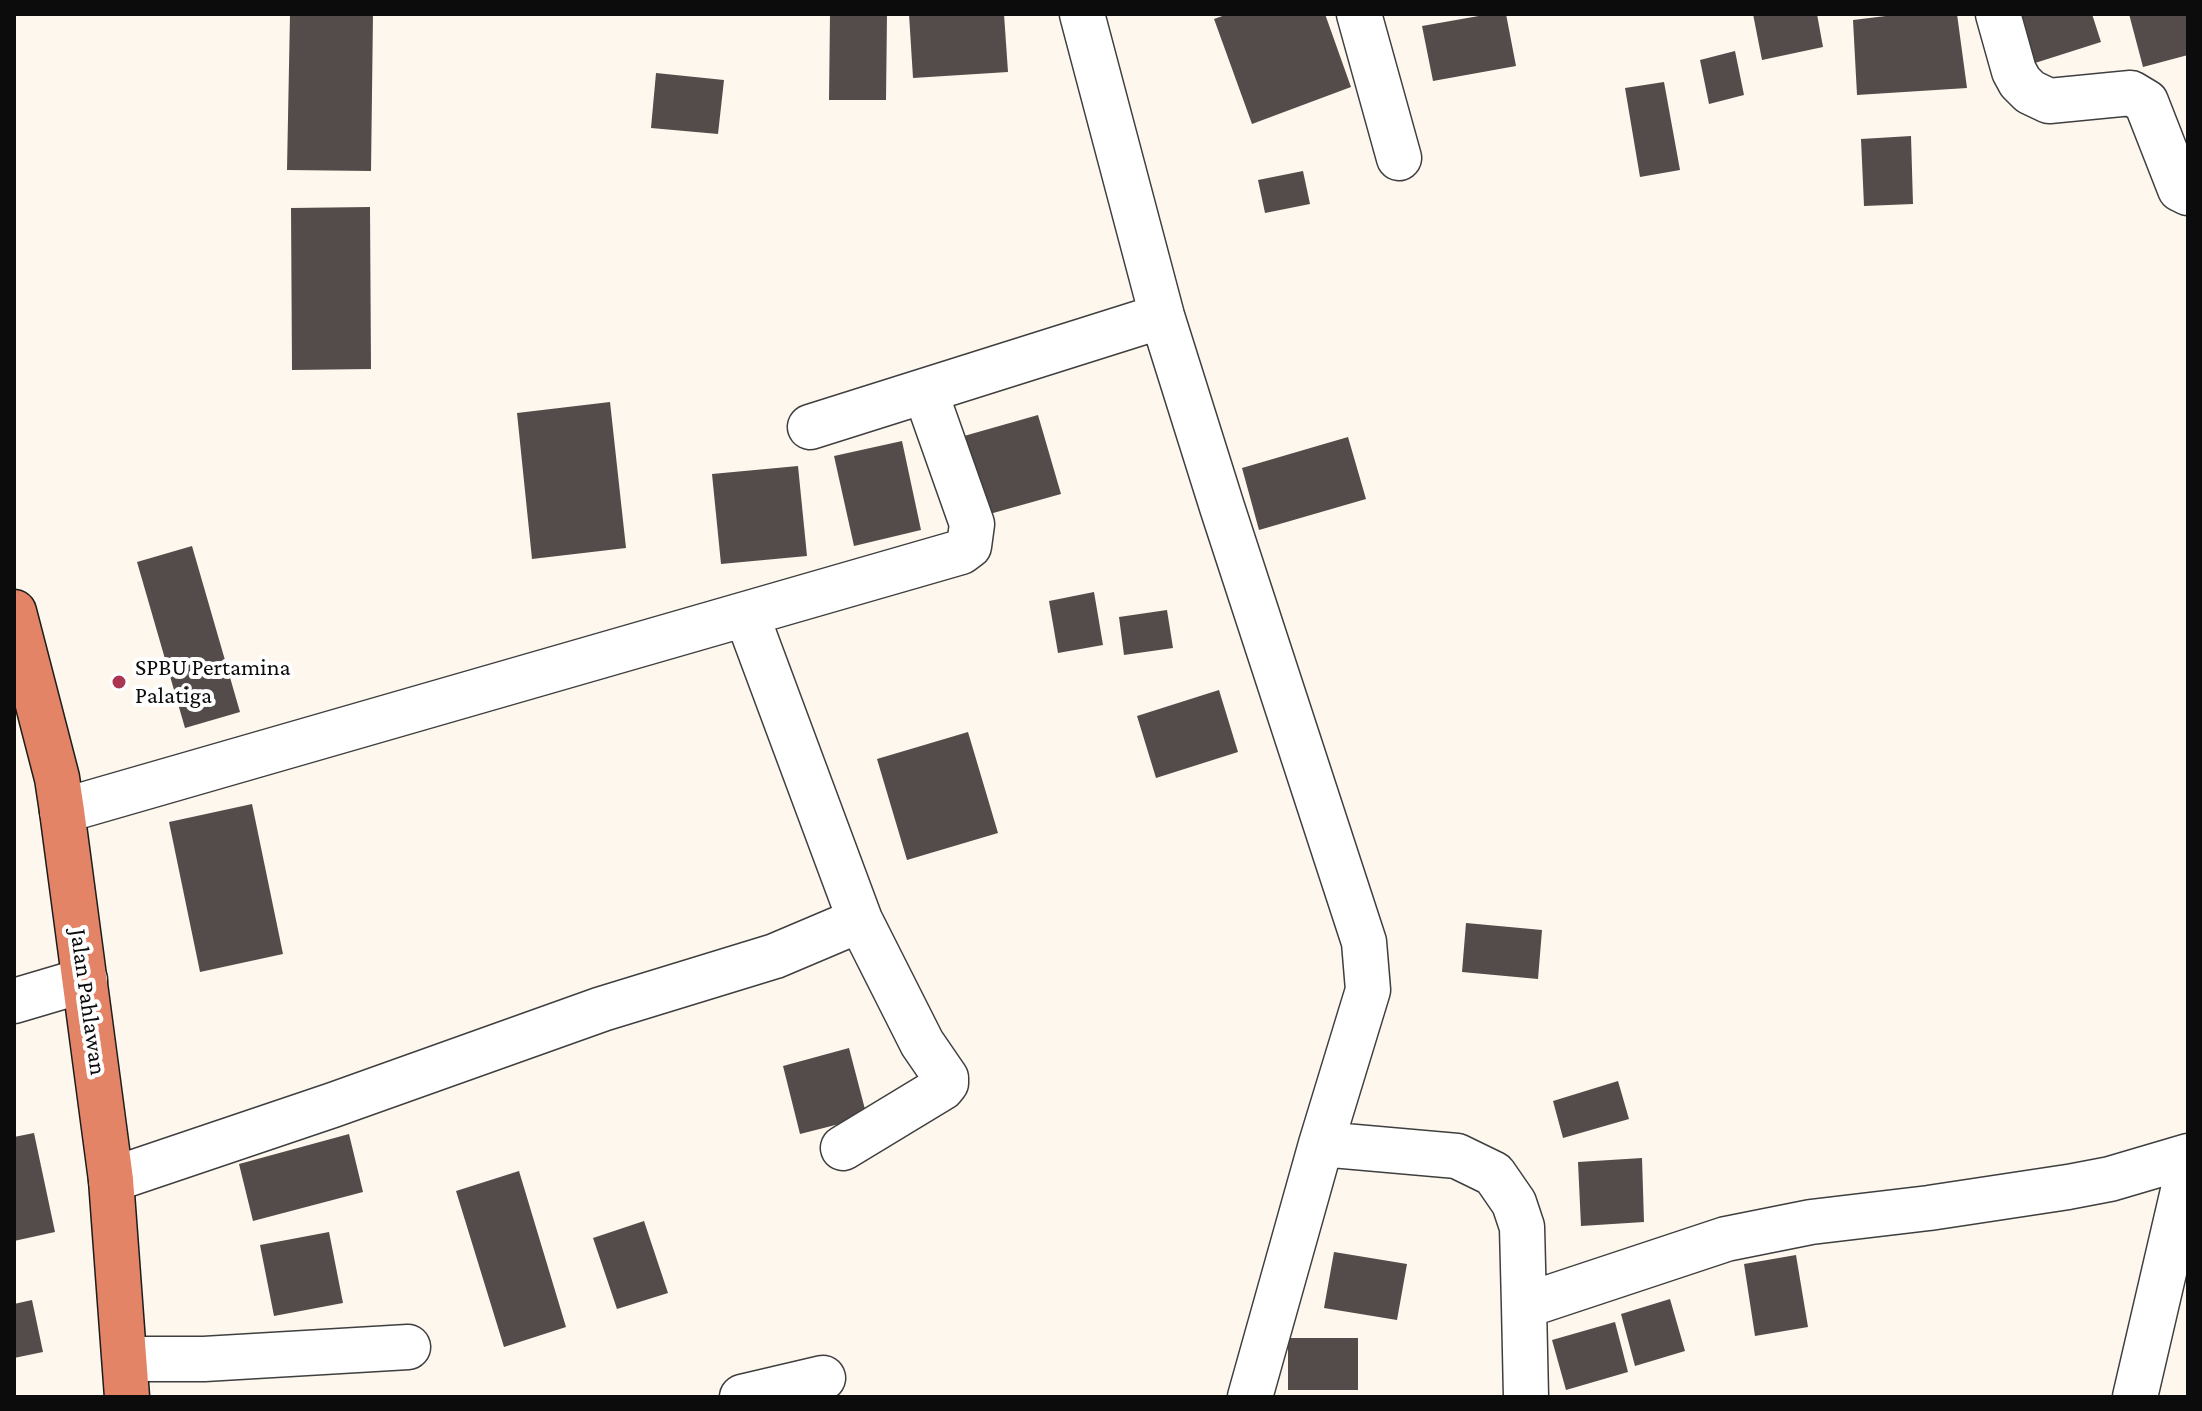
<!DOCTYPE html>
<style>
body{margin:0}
#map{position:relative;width:2202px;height:1411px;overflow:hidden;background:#fdf7ee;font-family:"Crimson Pro",serif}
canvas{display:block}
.frame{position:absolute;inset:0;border:16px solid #0c0c0c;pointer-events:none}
</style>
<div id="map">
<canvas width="2202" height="1411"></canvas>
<div class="frame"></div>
</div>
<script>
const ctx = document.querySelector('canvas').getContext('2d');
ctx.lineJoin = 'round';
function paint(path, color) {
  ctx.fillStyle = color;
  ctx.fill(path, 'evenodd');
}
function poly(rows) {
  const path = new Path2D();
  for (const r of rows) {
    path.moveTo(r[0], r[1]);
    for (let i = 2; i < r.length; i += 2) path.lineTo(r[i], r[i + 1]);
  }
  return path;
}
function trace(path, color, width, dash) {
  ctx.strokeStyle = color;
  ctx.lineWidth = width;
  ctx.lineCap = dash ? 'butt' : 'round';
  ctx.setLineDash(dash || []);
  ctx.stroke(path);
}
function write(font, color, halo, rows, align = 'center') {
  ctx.font = font + ' "Crimson Pro",serif';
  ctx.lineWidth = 8;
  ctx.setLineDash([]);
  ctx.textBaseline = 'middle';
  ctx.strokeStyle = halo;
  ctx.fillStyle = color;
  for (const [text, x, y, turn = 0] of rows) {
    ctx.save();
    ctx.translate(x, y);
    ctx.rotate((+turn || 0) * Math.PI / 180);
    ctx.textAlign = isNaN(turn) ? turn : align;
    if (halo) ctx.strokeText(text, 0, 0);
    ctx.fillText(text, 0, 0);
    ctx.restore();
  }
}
const building = poly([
 [290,14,373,14,371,171,287,170],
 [830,14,887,14,886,100,829,100],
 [909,14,1004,14,1008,72,913,78],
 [1228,14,1325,14,1351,87,1252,124,1214,19],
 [1490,14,1506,14,1516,66,1433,81,1422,26],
 [1753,14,1817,14,1823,47,1762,60],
 [1902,14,1957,14,1967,88,1857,95,1853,20],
 [2019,14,2092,14,2101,42,2035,63],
 [2129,14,2188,14,2188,55,2143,67],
 [1735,51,1744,95,1709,104,1700,60],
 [656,73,724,80,718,134,651,128],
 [1664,82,1680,170,1640,177,1625,88],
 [1911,136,1913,204,1864,206,1861,139],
 [1303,171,1310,204,1265,213,1258,180],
 [370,207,371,369,292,370,291,208],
 [610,402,626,548,532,559,517,413],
 [1038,415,1061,494,986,515,964,436],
 [1348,437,1366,499,1259,530,1242,468],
 [902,441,921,530,854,546,834,456],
 [798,466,807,556,721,564,712,474],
 [192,546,240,712,185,728,137,562],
 [1094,592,1103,645,1058,653,1049,601],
 [1167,610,1173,648,1124,655,1119,617],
 [1219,690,1238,752,1156,778,1137,716],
 [968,732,998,833,907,860,877,759],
 [252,804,283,954,200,972,169,822],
 [1466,923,1542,930,1538,979,1462,972],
 [849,1048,867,1117,800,1134,783,1066],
 [1618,1081,1629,1119,1563,1138,1553,1101],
 [34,1133,55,1232,14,1241,14,1137],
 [349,1134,363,1192,253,1221,239,1164],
 [1642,1158,1644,1222,1581,1226,1578,1162],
 [519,1171,566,1327,504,1347,456,1191],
 [644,1221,668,1293,617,1309,593,1238],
 [329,1232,343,1303,274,1316,260,1245],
 [1334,1252,1407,1264,1397,1320,1324,1308],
 [1796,1255,1808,1327,1755,1336,1744,1264],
 [1670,1299,1685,1351,1635,1366,1621,1314],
 [32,1300,43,1352,14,1358,14,1304],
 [1615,1322,1628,1372,1566,1390,1552,1340],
 [1288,1338,1358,1338,1358,1390,1288,1390]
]);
const minor = poly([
 [1082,14,1162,316,1222,507,1364,942,1368,990,1321,1144,1250,1397],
 [1359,14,1399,158],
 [1998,14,2014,71,2020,82,2030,92,2049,101,2131,93,2146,102,2180,189,2188,193],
 [810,427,1162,316],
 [747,616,860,920,922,1043,946,1078,946,1083,942,1088,843,1148],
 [62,811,961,552,969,546,972,524,925,391],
 [14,1001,85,980],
 [1321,1144,1457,1156,1494,1174,1514,1203,1522,1227,1524,1306,1726,1239,1811,1222,1929,1208,2068,1187,2110,1179,2188,1156],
 [111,1180,333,1105,602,1009,775,956,860,920],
 [1524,1306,1526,1397],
 [125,1359,204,1359,408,1347],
 [742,1397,823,1378],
 [2135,1397,2188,1169]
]);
const highway = poly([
 [14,612,57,778,62,811,111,1180,127,1397]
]);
const markers = [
 [119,682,8,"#ac3554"]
];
const poiNames = [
 ["SPBU Pertamina",135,668],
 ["Palatiga",135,696]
];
const streetNames = [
 ["Jalan Pahlawan",88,1002,82]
];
paint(building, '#544c4a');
trace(minor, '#3f3f3f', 47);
trace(highway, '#1d1d1d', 47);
trace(minor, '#fff', 44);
trace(highway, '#e38466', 44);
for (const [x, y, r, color] of markers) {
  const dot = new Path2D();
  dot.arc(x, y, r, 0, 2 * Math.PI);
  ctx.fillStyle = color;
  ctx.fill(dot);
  trace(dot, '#fff', 3);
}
write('24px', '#0c0c0c', '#fff', poiNames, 'left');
write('24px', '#0c0c0c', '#fff', streetNames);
</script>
